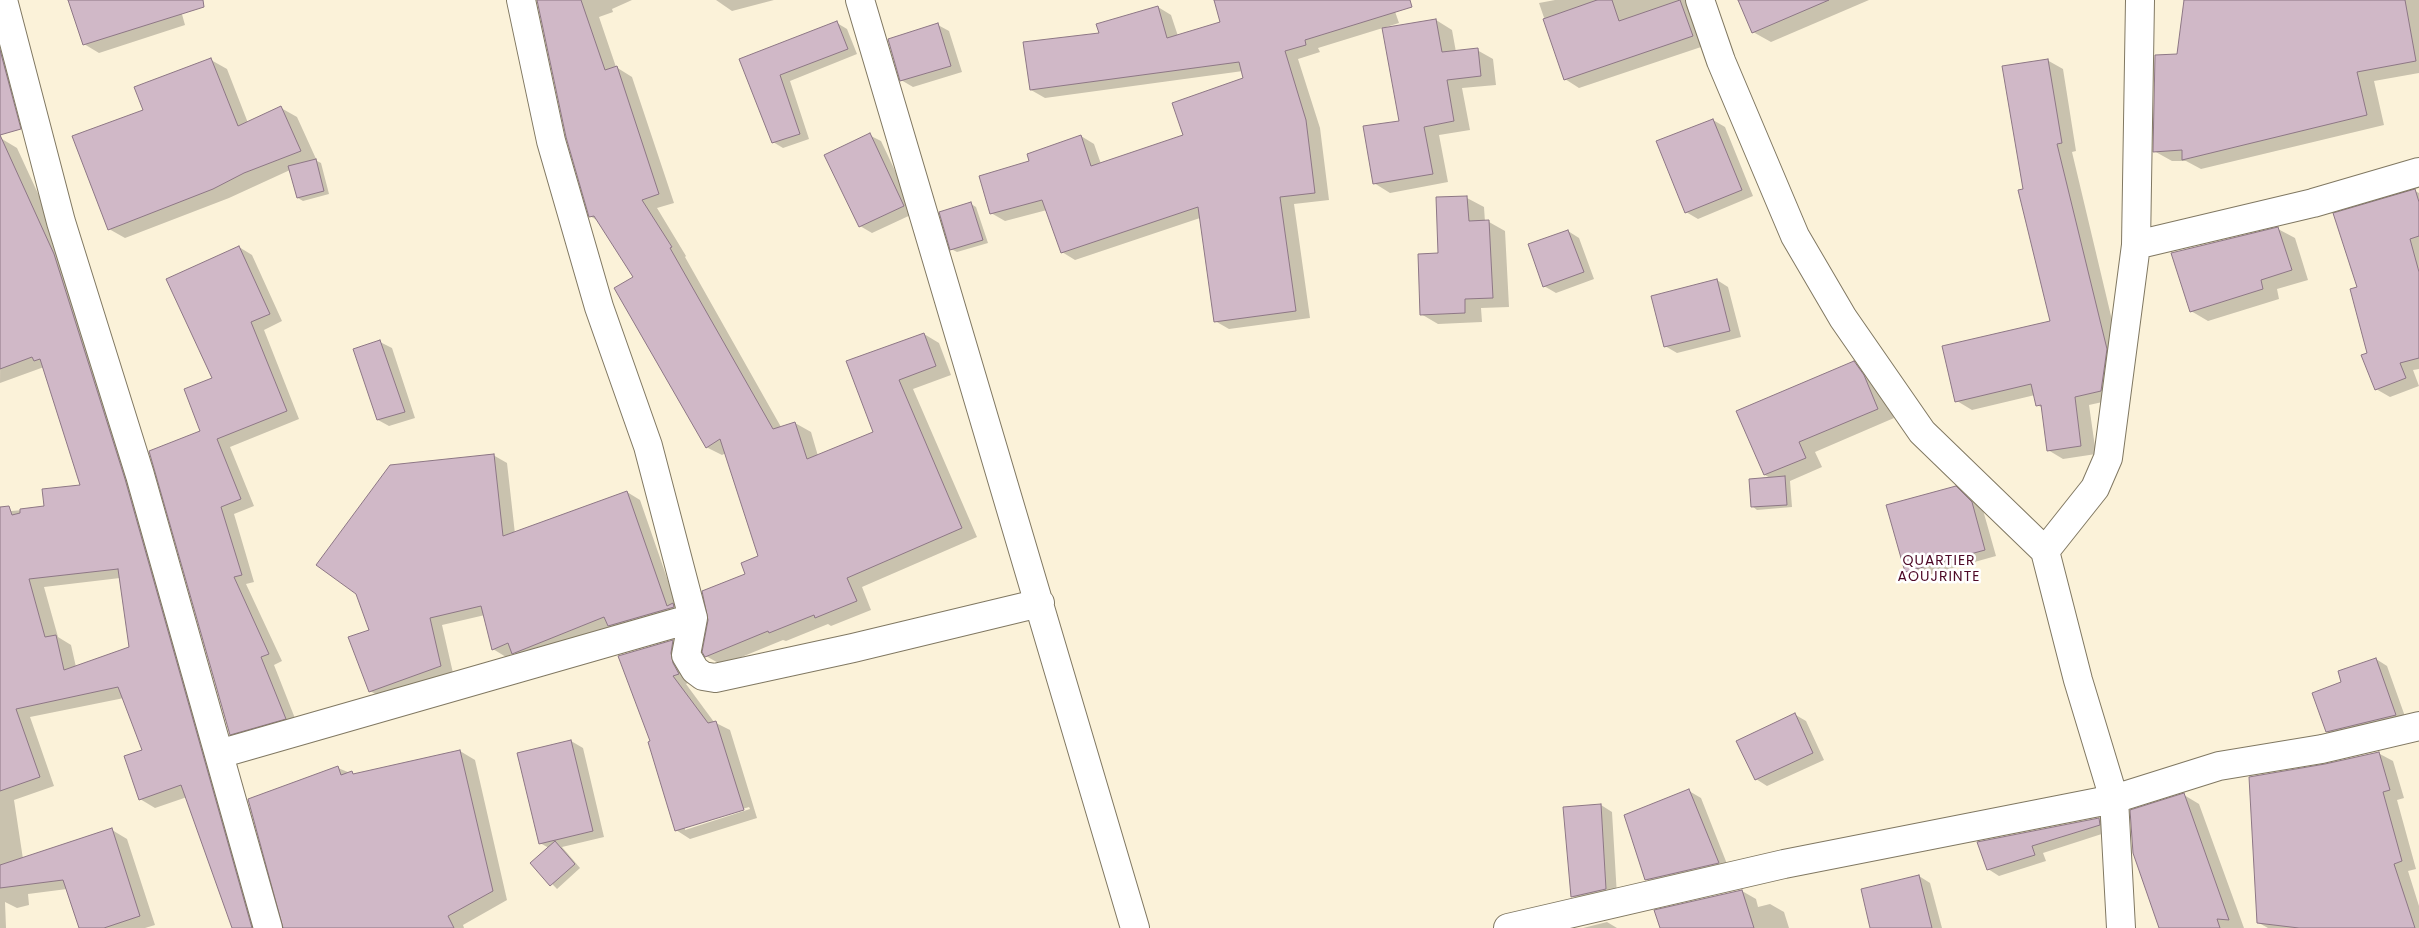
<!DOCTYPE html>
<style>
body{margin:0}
canvas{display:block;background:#fbf2d9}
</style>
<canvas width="2419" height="928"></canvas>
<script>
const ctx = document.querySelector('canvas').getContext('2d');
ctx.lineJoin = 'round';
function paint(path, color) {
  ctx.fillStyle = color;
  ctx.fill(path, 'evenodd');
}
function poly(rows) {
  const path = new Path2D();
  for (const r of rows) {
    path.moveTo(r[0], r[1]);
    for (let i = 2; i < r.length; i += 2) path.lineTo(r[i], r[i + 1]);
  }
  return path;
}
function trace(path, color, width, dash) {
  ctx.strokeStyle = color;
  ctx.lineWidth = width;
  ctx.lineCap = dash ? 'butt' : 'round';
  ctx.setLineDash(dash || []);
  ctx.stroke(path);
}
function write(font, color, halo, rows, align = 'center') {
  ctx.font = font + ' Poppins,sans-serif';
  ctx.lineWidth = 5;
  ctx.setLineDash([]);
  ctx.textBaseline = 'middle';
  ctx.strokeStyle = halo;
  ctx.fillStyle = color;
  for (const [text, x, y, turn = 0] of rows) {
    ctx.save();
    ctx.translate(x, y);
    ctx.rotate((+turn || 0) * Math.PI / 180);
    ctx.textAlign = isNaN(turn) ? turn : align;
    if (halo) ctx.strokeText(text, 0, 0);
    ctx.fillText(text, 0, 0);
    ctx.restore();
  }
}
const shadow = poly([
 [0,0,24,90,0,99],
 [70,0,178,0,185,25,99,53,84,44],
 [538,0,632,0,612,9,613,12,599,17,616,67,632,77,674,203,657,208,686,256,685,257,781,427,795,423,811,432,818,456,874,432,848,362,924,334,939,343,951,375,913,389,977,537,862,587,871,610,831,626,828,624,786,641,783,640,722,665,706,656,747,575,760,556,726,453,722,455,706,447,635,277,600,222,590,216],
 [716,0,774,0,732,11],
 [1215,0,1391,0,1399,23,1318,48,1320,52,1298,59,1320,128,1329,200,1294,204,1310,318,1229,329,1215,321,1200,218,1075,260,1062,252,1047,210,1005,221,991,213,1031,162,1081,136,1094,144,1101,164,1185,136,1245,79,1243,71,1045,98,1031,90,1100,34,1158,7,1171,15,1178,36,1222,23],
 [1555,0,1691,0,1707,45,1579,88,1565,79,1539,3],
 [1740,0,1869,0,1771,42,1753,32],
 [2185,0,2419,0,2419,73,2374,81,2384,125,2201,169,2186,161,2172,161,2154,151,2179,55],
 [1436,20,1452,30,1456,52,1477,50,1493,59,1496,85,1462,88,1470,130,1439,135,1448,182,1390,193,1374,183,1400,122],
 [837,23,847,29,857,54,790,81,809,139,783,148,773,142,741,60],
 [938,25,949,31,962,72,913,87,901,80],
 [211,60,227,69,248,123,281,108,297,117,317,161,321,163,329,194,303,201,298,198,290,170,229,198,125,238,109,229,144,111],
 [2047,60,2063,69,2076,151,2072,152,2121,358,2116,399,2089,405,2096,454,2063,459,2048,450,2043,408,2037,405,2035,395,1972,410,1957,401,2051,322,2024,190],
 [1713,120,1725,127,1753,196,1698,219,1686,212],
 [869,135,881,141,915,213,872,233,860,226,826,155],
 [2,139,17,148,70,263,264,928,233,928,187,797,155,808,140,799,143,750,124,698,30,717,54,786,14,800,23,859,112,830,127,839,155,925,145,928,80,928,67,889,28,894,29,905,17,908,5,902,6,928,0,928,0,512,46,508,81,486,44,367,0,383],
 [120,578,130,647,76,667,71,645,58,637,44,587],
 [2415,191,2419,193,2419,369,2413,370,2419,386,2390,397,2376,389,2359,288],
 [1467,198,1484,207,1485,222,1489,222,1505,231,1509,307,1481,308,1482,322,1438,324,1421,314,1440,255],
 [971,204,976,207,988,243,957,252,951,249],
 [2278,229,2295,238,2308,280,2277,289,2279,299,2208,321,2191,311],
 [1568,231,1579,238,1594,279,1556,293,1544,286],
 [239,247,252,255,282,321,264,330,299,419,230,447,254,506,234,514,254,582,246,584,282,661,274,665,298,726,244,741,231,734,202,432],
 [1717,280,1728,287,1741,337,1677,353,1665,346],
 [380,342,392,348,415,418,389,426,378,420],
 [1854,363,1871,372,1880,386,1894,418,1815,452,1822,467,1790,481,1792,507,1757,510,1752,506,1772,479,1765,475],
 [493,455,507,463,515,534,627,492,640,500,677,607,686,612,622,633,612,627,527,660,514,653,506,657,493,649,485,615,442,625,453,673,383,698,370,691,370,630],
 [1955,488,1967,495,1983,510,1996,556,1917,578,1906,571],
 [673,641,686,649,692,681,686,684,714,722,730,730,757,818,690,839,676,830,651,742],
 [749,807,750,809,685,830,685,827],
 [2376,659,2387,666,2407,722,2338,738,2327,731,2343,683],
 [1794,714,1806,721,1824,760,1767,786,1756,779],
 [571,741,583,748,604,837,562,847,580,868,557,889,532,863,549,848,540,843],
 [460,751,475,760,507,900,463,925,464,928,284,928,338,768,355,775],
 [2378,753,2393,761,2404,798,2397,800,2416,869,2408,871,2419,906,2419,928,2268,928,2259,923,2325,766],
 [1689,791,1701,798,1729,869,1658,886,1646,879],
 [2184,795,2199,804,2244,928,2160,928],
 [1601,805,1612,812,1617,896,1584,903,1573,896],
 [2099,819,2111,826,2111,831,2043,853,2046,861,1999,876,1988,869,1979,843],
 [1919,876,1930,883,1942,928,1871,928],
 [1742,891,1756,899,1758,907,1770,904,1784,912,1789,928,1661,928],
 [1607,922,1617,928,1583,928]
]);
const building = poly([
 [68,0,203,0,204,7,83,45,68,0],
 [537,0,581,0,605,70,617,66,659,194,642,200,672,247,670,248,773,429,795,422,807,459,873,432,846,361,924,333,936,366,899,380,962,528,847,578,857,601,815,618,814,615,769,633,768,631,705,657,702,652,708,620,702,591,745,574,741,563,758,556,720,439,706,448,614,288,633,277,594,216,589,217,566,137,537,0],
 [1214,0,1410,0,1412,7,1305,40,1306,45,1285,51,1306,120,1315,193,1280,197,1296,311,1214,322,1198,207,1061,253,1042,200,990,214,979,176,1029,161,1027,154,1081,135,1091,166,1183,135,1172,103,1243,78,1239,62,1030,90,1023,42,1099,33,1096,24,1158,6,1167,38,1220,22,1214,0],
 [1597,0,1612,0,1619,21,1680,0,1693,36,1564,80,1543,19,1597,0],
 [1738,0,1829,0,1752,33,1738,0],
 [2184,0,2405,0,2416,61,2357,72,2367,115,2182,160,2182,150,2153,152,2155,55,2177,54,2184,0],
 [1436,19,1442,52,1478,48,1481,76,1447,80,1454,121,1424,127,1433,174,1373,184,1363,126,1399,121,1382,28,1436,19],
 [837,21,848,49,780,75,800,134,772,143,739,59,837,21],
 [938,23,951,66,900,81,888,39,938,23],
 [0,50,21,129,0,135,54,254,125,479,252,928,232,928,181,785,139,800,124,756,142,750,118,687,16,709,40,777,0,791,0,507,9,506,12,515,20,513,20,509,44,506,42,489,80,485,40,359,34,361,32,357,0,369,0,50],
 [118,569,129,647,64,670,56,635,45,637,29,579,118,569],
 [211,58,238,126,281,106,301,151,244,173,213,189,108,230,72,136,143,110,134,87,211,58],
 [2048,59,2062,143,2057,144,2107,349,2101,391,2075,397,2081,446,2047,451,2041,405,2036,406,2031,384,1955,402,1942,346,2050,321,2018,190,2023,189,2002,66,2048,59],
 [1713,119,1742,190,1685,213,1656,141,1713,119],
 [870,133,904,206,859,227,824,155,870,133],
 [316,159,324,191,297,198,288,166,316,159],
 [2415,189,2419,202,2419,236,2410,239,2419,272,2419,358,2400,363,2406,378,2375,390,2361,355,2367,353,2350,289,2357,287,2333,213,2415,189],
 [1467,196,1469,221,1489,220,1493,298,1465,299,1465,313,1420,315,1418,254,1438,253,1436,197,1467,196],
 [971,202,983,240,950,250,939,212,971,202],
 [2278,227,2292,270,2261,280,2263,289,2190,312,2171,253,2278,227],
 [1568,230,1584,272,1543,287,1528,244,1568,230],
 [239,246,270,314,251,322,287,411,217,439,241,499,221,507,242,575,234,577,269,654,261,657,286,719,230,735,149,451,200,431,184,389,212,378,166,279,239,246],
 [1717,279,1730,331,1664,347,1651,296,1717,279],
 [380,340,405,412,377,420,353,349,380,340],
 [1854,361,1864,375,1878,409,1799,442,1806,458,1764,475,1736,411,1854,361],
 [494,454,503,536,627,491,667,606,673,603,674,607,608,626,604,617,512,654,508,643,492,650,481,606,430,618,441,666,369,692,348,637,369,630,356,594,316,565,390,465,494,454],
 [1785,476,1787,505,1751,507,1749,479,1785,476],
 [1956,486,1972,502,1985,550,1905,572,1886,505,1956,486],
 [673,640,671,653,673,663,679,674,673,676,708,723,716,721,744,810,675,831,648,742,650,741,618,656,673,640],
 [2376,658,2396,715,2326,732,2312,693,2341,682,2338,671,2376,658],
 [1795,713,1813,753,1755,780,1736,741,1795,713],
 [571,740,593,831,539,844,517,753,571,740],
 [460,750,493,891,448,916,454,928,283,928,248,799,338,766,341,775,352,771,353,774,460,750],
 [2379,752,2390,790,2383,792,2402,861,2394,864,2415,928,2299,928,2257,923,2249,777,2325,764,2379,752],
 [1689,789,1719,863,1645,880,1624,815,1689,789],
 [2184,793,2229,920,2217,919,2220,928,2159,928,2133,853,2130,810,2184,793],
 [1601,804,1606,889,1571,897,1563,807,1601,804],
 [2099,818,2100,825,2032,846,2035,855,1987,870,1977,842,2099,818],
 [112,828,140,916,104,928,79,928,63,880,0,888,0,865,112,828],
 [555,841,575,864,550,886,530,863,555,841],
 [1919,875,1932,928,1870,928,1861,889,1919,875],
 [1742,890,1754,928,1660,928,1654,910,1742,890]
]);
const street = poly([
 [3,0,61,222,140,475,268,928],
 [860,0,1135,928],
 [1700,0,1721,61,1795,236,1843,318,1922,432,2045,551,2078,680,2114,799,2121,928],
 [2136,245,2313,203,2419,172],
 [2045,551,2095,488,2108,458,2136,245,2140,0],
 [693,618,686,655,695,670,703,676,715,678,853,648,1040,603],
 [219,754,693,618,648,446,599,307,551,141,521,0],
 [1508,928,1784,864,2114,799,2219,766,2322,749,2419,726]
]);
const neighbourhoodNames = [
 ["QUARTIER",1939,561],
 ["AOUJRINTE",1939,577]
];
paint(shadow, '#0003');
paint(building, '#d0b8c7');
trace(building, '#8d7785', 1);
trace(street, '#807862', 30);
trace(street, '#fff', 28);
ctx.letterSpacing = '1px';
write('14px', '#4d0926', '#fff', neighbourhoodNames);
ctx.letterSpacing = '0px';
</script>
